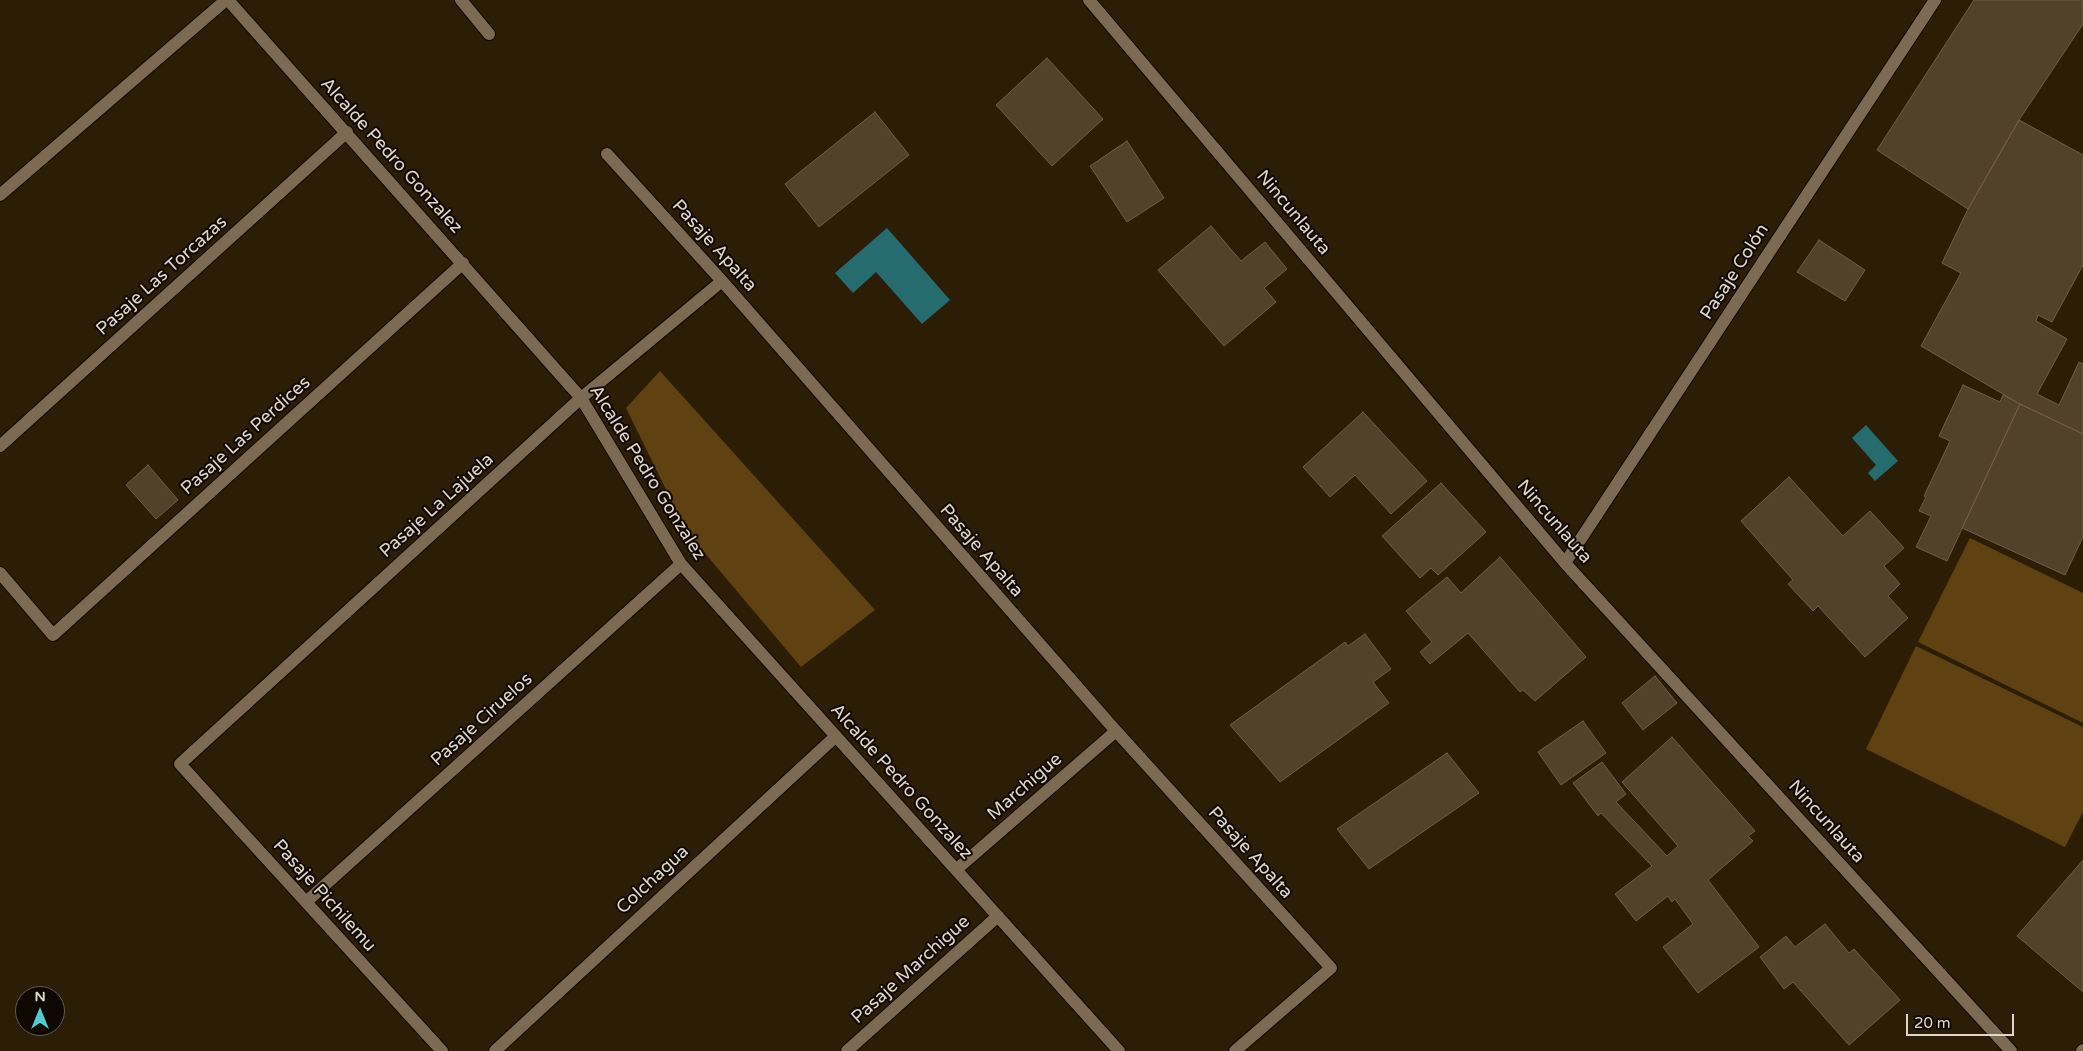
<!DOCTYPE html>
<meta charset="utf-8">
<style>
body{margin:0}
#map{position:relative;width:2083px;height:1051px;overflow:hidden;background:#2c1d06;font-family:"Varela Round",sans-serif}
canvas{display:block}
.north{position:absolute;left:15px;top:986px;width:50px;height:50px;box-sizing:border-box;background:#0f0802;border:1px solid #635a52;border-radius:50%;rotate:0deg;font-size:14px;font-weight:700;line-height:20px;text-align:center;color:#e0d6c9}
.north::after{content:'';display:block;margin:auto;width:18px;height:22px;background:#52ccd0;clip-path:polygon(50% 0,100% 100%,50% 72%,0 100%)}
.scale{position:absolute;left:1906px;top:1014px;width:108px;height:22px;box-sizing:border-box;border:2px solid #e0d6c9;border-top:0;padding-left:6px;font-size:15px;line-height:18px;white-space:nowrap;color:#e0d6c9;-webkit-text-stroke:4px #0f0802;paint-order:stroke}
</style>
<div id="map">
<canvas width="2083" height="1051"></canvas>
<div class="north">N</div>
<div class="scale">20 m</div>
</div>
<script>
const ctx = document.querySelector('canvas').getContext('2d');
ctx.lineJoin = 'round';
function paint(path, color) {
  ctx.fillStyle = color;
  ctx.fill(path, 'evenodd');
}
function poly(rows) {
  const path = new Path2D();
  for (const r of rows) {
    path.moveTo(r[0], r[1]);
    for (let i = 2; i < r.length; i += 2) path.lineTo(r[i], r[i + 1]);
  }
  return path;
}
function trace(path, color, width, dash) {
  ctx.strokeStyle = color;
  ctx.lineWidth = width;
  ctx.lineCap = dash ? 'butt' : 'round';
  ctx.setLineDash(dash || []);
  ctx.stroke(path);
}
function write(font, color, halo, rows, align = 'center') {
  ctx.font = font + ' "Varela Round",sans-serif';
  ctx.lineWidth = 4;
  ctx.setLineDash([]);
  ctx.textBaseline = 'middle';
  ctx.strokeStyle = halo;
  ctx.fillStyle = color;
  for (const [text, x, y, turn = 0] of rows) {
    ctx.save();
    ctx.translate(x, y);
    ctx.rotate((+turn || 0) * Math.PI / 180);
    ctx.textAlign = isNaN(turn) ? turn : align;
    if (halo) ctx.strokeText(text, 0, 0);
    ctx.fillText(text, 0, 0);
    ctx.restore();
  }
}
const green = poly([
 [660,371,875,610,801,667,687,532,626,408],
 [1970,538,2083,593,2083,723,1918,642],
 [1916,646,2083,727,2083,812,2065,847,1866,749]
]);
const water = poly([
 [887,228,950,300,922,324,876,272,853,293,835,273],
 [1866,425,1898,461,1875,481,1868,473,1876,465,1852,438]
]);
const building = poly([
 [1974,0,2083,0,2083,24,2019,120,1968,209,1877,150,1974,0],
 [1047,58,1103,119,1052,166,996,105,1047,58],
 [875,112,909,155,819,227,785,184,875,112],
 [2019,120,2083,155,2083,265,2052,322,2038,315,2036,321,2067,339,2037,394,2059,405,2079,362,2083,364,2083,434,2020,404,1921,346,1961,273,1942,263,1968,209,2019,120],
 [1127,141,1164,198,1127,222,1090,166,1127,141],
 [1211,226,1241,261,1265,242,1287,269,1264,288,1276,302,1224,346,1158,270,1211,226],
 [1819,240,1865,270,1845,301,1797,272,1819,240],
 [1963,385,2000,402,2003,395,2020,404,1947,561,1916,547,1931,516,1919,511,1926,497,1924,496,1950,441,1939,436,1963,385],
 [2020,404,2083,434,2083,537,2065,575,1962,528,2020,404],
 [1363,412,1427,481,1391,514,1355,475,1330,497,1303,467,1363,412],
 [148,465,178,500,156,519,126,485,148,465],
 [1789,477,1843,536,1870,511,1904,548,1884,566,1900,584,1888,596,1908,618,1865,657,1818,606,1813,611,1788,584,1793,580,1741,521,1789,477],
 [1441,483,1486,532,1438,575,1431,568,1420,578,1382,536,1441,483],
 [1500,557,1586,657,1535,701,1523,690,1520,692,1468,633,1430,664,1420,652,1432,642,1406,611,1447,577,1461,593,1500,557],
 [1365,634,1391,669,1373,682,1389,703,1280,782,1230,725,1345,642,1348,646,1365,634],
 [1655,676,1677,703,1643,730,1622,703,1655,676],
 [1583,721,1606,753,1561,785,1538,752,1583,721],
 [1672,737,1755,831,1748,836,1753,841,1708,880,1759,947,1698,993,1663,947,1693,924,1675,899,1672,902,1668,896,1636,921,1615,894,1652,866,1601,813,1598,816,1573,783,1602,762,1626,794,1616,802,1667,856,1678,846,1622,782,1672,737],
 [1447,753,1479,793,1369,869,1337,829,1447,753],
 [2083,860,2083,992,2017,936,2083,860],
 [1825,924,1849,953,1854,949,1900,1000,1849,1045,1793,982,1784,989,1760,957,1786,936,1795,947,1825,924]
]);
const service = poly([
 [2082,1051,2083,1050]
]);
const minor = poly([
 [228,0,581,398,681,564,1119,1051],
 [461,0,489,34],
 [1089,0,1565,563,2011,1051],
 [607,154,722,281,1116,731,1331,968,1235,1051],
 [0,195,226,0],
 [0,446,347,132],
 [1565,563,1935,0],
 [0,573,53,635,463,263],
 [957,869,1116,731],
 [306,902,681,564],
 [442,1051,180,764,581,398,722,281],
 [495,1051,836,736],
 [847,1051,998,916]
]);
const streetNames = [
 ["Alcalde Pedro Gonzalez",391,156,48],
 ["Nincunlauta",1293,213,50],
 ["Pasaje Apalta",714,246,48],
 ["Pasaje Colón",1735,272,-57],
 ["Pasaje Las Torcazas",162,276,-42],
 ["Pasaje Las Perdices",246,436,-42],
 ["Alcalde Pedro Gonzalez",647,473,58],
 ["Pasaje La Lajuela",437,506,-42],
 ["Nincunlauta",1554,522,49],
 ["Pasaje Apalta",981,551,49],
 ["Pasaje Ciruelos",482,720,-42],
 ["Alcalde Pedro Gonzalez",901,782,48],
 ["Marchigue",1025,787,-41],
 ["Nincunlauta",1826,822,48],
 ["Pasaje Apalta",1250,853,48],
 ["Colchagua",653,880,-43],
 ["Pasaje Pichilemu",324,896,48],
 ["Pasaje Marchigue",911,970,-42]
];
paint(green, '#604111');
paint(water, '#266c6f');
paint(building, '#53422b');
trace(building, '#705e47', 1);
trace(service, '#140600', 14);
trace(minor, '#140600', 14);
trace(service, '#7d6a53', 12);
trace(minor, '#7d6a53', 12);
write('18px', '#e0d6c9', '#0f0802', streetNames);
</script>
